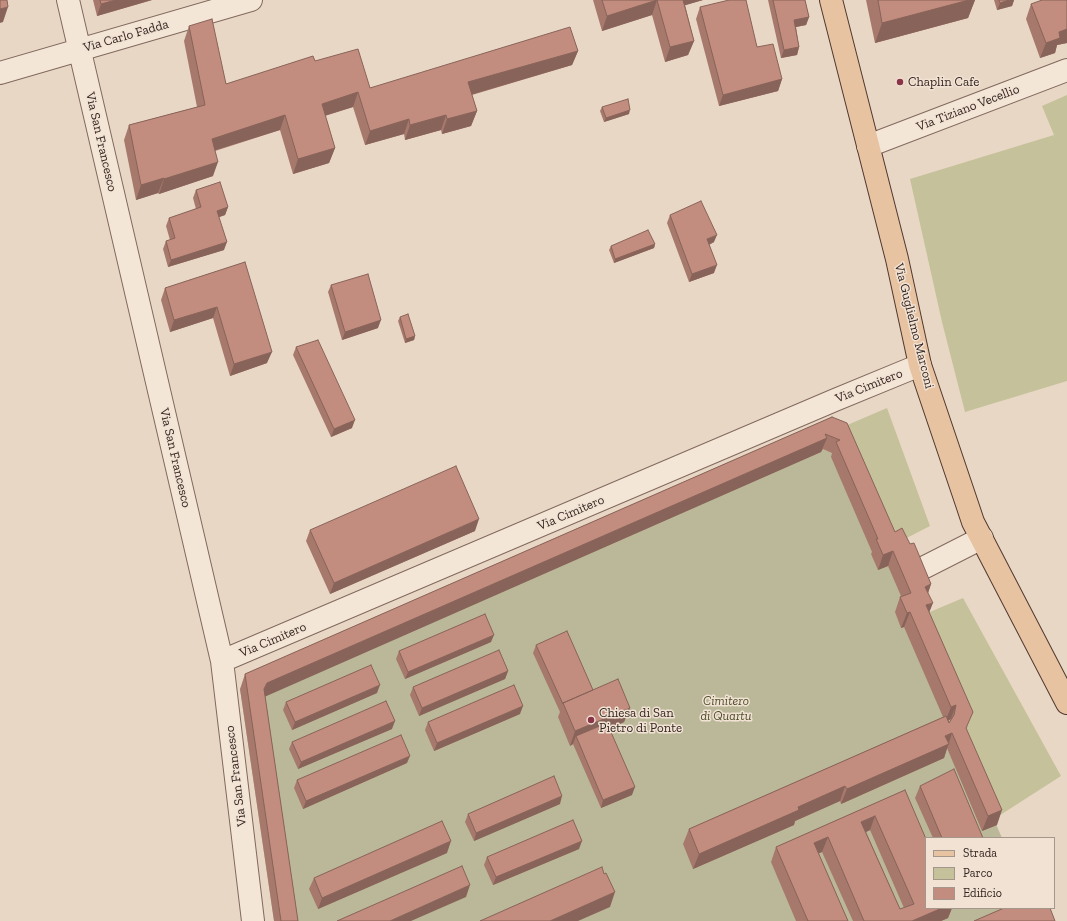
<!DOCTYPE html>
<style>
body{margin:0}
#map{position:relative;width:1067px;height:921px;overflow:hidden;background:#e9d7c5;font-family:"Zilla Slab",serif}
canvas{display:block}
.legend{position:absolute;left:925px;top:837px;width:130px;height:72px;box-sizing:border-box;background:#f1e2d4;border:1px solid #a5968c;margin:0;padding:5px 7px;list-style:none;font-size:12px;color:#33251f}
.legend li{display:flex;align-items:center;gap:8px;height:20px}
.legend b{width:20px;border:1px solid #a5968c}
</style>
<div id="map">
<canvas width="1067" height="921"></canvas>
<ul class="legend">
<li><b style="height:5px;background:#e7c3a1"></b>Strada</li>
<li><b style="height:11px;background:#c5c19a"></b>Parco</li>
<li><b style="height:11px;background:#c28d7f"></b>Edificio</li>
</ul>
</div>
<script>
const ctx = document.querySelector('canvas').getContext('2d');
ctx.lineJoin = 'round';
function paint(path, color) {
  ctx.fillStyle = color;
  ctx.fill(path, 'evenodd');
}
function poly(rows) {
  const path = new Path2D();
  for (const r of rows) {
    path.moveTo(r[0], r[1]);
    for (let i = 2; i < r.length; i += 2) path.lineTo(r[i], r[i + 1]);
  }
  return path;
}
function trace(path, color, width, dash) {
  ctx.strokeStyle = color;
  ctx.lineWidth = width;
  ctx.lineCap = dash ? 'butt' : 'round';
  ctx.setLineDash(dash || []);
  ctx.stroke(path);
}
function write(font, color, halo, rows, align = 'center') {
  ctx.font = font + ' "Zilla Slab",serif';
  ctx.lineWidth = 3;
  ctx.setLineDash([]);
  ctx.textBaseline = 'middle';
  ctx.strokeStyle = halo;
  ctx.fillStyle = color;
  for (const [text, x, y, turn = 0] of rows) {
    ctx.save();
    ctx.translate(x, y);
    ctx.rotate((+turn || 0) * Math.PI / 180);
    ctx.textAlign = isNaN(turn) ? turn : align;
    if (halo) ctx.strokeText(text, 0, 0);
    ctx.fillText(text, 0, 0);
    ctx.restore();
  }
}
const green = poly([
 [1067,95,1067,381,965,412,942,322,910,179,1054,135,1042,106],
 [887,408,930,526,897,543,838,429],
 [963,598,1061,776,994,819,925,614]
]);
const cemetery = poly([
 [827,431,921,620,968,727,961,743,1002,838,926,838,926,908,1041,908,1046,921,274,921,240,689]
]);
const minor = poly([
 [68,0,222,661,253,921],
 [0,73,251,0],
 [868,146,1067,70],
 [919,570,982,538],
 [222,661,835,400,920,365]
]);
const major = poly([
 [831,0,897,259,920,365,967,504,973,522,1067,703]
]);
const wall = poly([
 [93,0,152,0,97,16],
 [593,0,703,0,685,5,694,41,688,55,665,62,652,15,602,31],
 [768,0,805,0,809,17,806,25,796,27,799,47,797,55,781,58],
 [866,0,975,0,968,18,875,43],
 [994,0,1014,0,1012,6,997,10],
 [1067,0,1067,43,1057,45,1055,53,1040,58,1026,19,1031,4],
 [700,7,757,47,782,79,778,91,719,106,696,19],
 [189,26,226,84,315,61,370,88,578,51,572,65,472,95,477,111,471,126,442,134,441,130,405,140,404,134,365,145,353,107,325,116,335,148,329,163,293,174,280,130,215,151,213,176,159,194,158,193,136,200,124,140,129,125,197,107,184,41],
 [602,107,629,114,604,122,600,111],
 [196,190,228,207,225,215,219,217,224,250,168,267,163,249,166,241,170,240,166,226,169,218,196,209,193,198],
 [670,215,714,242,709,245,714,273,689,282,667,223],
 [655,244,654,248,614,263,609,250,611,246],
 [245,262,267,363,230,376,213,318,170,332,161,300,165,288],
 [331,285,378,328,342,340,328,292],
 [400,317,415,336,414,340,405,343,398,321],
 [296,347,352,428,331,437,293,355],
 [832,417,895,532,910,544,931,584,928,593,929,612,997,825,982,831,947,748,944,758,841,804,840,801,795,821,794,825,693,869,683,844,689,829,943,717,904,627,901,628,895,612,900,597,901,596,888,566,878,570,871,554,872,552,831,457,832,453,823,449,821,452,265,696,298,921,274,921,240,689,245,674],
 [951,719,950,722,949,723,948,721],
 [310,530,475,531,330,594,306,541],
 [491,642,405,679,396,659,399,651],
 [536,645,593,690,630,708,624,722,610,729,632,795,601,808,573,744,570,746,558,717,560,712,533,653],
 [508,671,505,679,419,716,410,695,413,687],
 [377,693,292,730,283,710,286,702],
 [520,714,434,751,425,730,428,722],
 [392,729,298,769,289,749,292,742],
 [407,763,303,809,294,788,297,780],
 [920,786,983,838,933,838,915,798],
 [905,790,926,908,952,908,948,918,941,921,853,921,822,852,818,853,848,921,796,921,771,862,776,847],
 [870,830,904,908,900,909,866,832],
 [560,804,474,841,465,822,468,814],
 [579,849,493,885,484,865,487,857],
 [447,853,318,909,309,889,314,878]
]);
const shadedWall = poly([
 [116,0,152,0,97,16,101,4],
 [657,0,652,15,602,31,607,16],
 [679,0,703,0,676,8],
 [969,0,975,0,968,18,875,43,882,23],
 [1009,0,1014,0,1012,6,997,10,1000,3],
 [8,7,3,22,0,23,0,9],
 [809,17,806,25,791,28,794,20],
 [1067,29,1067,43,1057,45,1055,53,1040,58,1046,43,1059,32],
 [694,41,688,55,665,62,670,47],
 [799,47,797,55,781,58,784,50],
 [578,51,572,65,463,97,468,82],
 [782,79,778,91,719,106,723,95],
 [358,92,353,107,317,118,322,104],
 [630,110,629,114,604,122,606,118],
 [477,111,471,126,442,134,447,119],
 [285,115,280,130,206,153,212,139],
 [446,115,441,130,405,140,410,125],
 [409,119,404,134,365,145,370,131],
 [335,148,329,163,293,174,298,159],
 [218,162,213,176,159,194,164,179],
 [164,178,158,193,136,200,141,185],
 [228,207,225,215,214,219,217,211],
 [717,235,714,242,704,247,707,239],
 [227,242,224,250,168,267,171,260],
 [655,244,654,248,614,263,615,259],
 [717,265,714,273,689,282,692,274],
 [217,307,213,318,170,332,174,320],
 [381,320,378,328,342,340,345,332],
 [415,336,414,340,405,343,406,339],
 [272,352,267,363,230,376,234,364],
 [355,420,352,428,331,437,334,429],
 [827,438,821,452,262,698,264,689,267,683],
 [479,519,475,531,330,594,334,583],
 [893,551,888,566,878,570,883,555],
 [931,584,926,599,925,587],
 [933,603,927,618,926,605],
 [910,612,904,627,901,628,907,613],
 [494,635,491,642,405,679,408,672],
 [508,671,505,679,419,716,422,708],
 [380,685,377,693,292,730,295,722],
 [956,705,951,719,945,722,951,707],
 [523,706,520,714,434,751,437,743],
 [630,708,624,722,579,742,576,736,573,744,570,746,575,731],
 [395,721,392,729,298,769,301,762],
 [952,733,944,758,841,804,847,789],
 [410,756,407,763,303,809,306,801],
 [845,786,840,801,795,821,794,825,693,869,699,854,798,807],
 [635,787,632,795,601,808,603,800],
 [562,796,560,804,474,841,476,833],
 [1002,810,997,825,982,831,988,816],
 [875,816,870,830,856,837,861,822],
 [828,837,822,852,809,858,814,843],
 [451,841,447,853,318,909,322,898],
 [582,841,579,849,493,885,496,877],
 [470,885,466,897,411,921,390,921],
 [615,892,610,907,578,921,550,921],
 [942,908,952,908,948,918,941,921,912,921]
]);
const building = poly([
 [0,0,7,0,8,7,0,9,0,0],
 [100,0,116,0,101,4,100,0],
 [602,0,683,0,694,41,670,47,657,0,607,16,602,0],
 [729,0,746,0,757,47,773,44,782,79,723,95,700,7,729,0],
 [773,0,805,0,809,17,794,20,799,47,784,50,773,0],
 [878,0,969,0,882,23,878,0],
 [999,0,1009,0,1000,3,999,0],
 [1042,0,1067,0,1067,29,1059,32,1060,38,1046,43,1031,4,1042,0],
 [212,19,226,84,313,56,315,61,358,49,370,88,570,27,578,51,468,82,477,111,447,119,446,115,410,125,409,119,370,131,358,92,322,104,335,148,298,159,285,115,212,139,218,162,164,179,164,178,141,185,129,125,205,105,189,26,212,19],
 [628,99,630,110,606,118,602,107,628,99],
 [220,182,228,207,217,211,227,242,171,260,166,241,175,238,169,218,201,207,196,190,220,182],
 [701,201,717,235,707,239,717,265,692,274,670,215,701,201],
 [648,230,655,244,615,259,611,246,648,230],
 [245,262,272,352,234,364,217,307,174,320,165,288,245,262],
 [368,274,381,320,345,332,331,285,368,274],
 [408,314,415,336,406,339,400,317,408,314],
 [318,340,355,420,334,429,296,347,318,340],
 [832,417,847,423,895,532,902,528,910,544,914,543,931,584,925,587,933,603,926,605,973,712,966,728,1002,810,988,816,952,733,945,736,949,744,847,789,845,786,798,807,799,810,699,854,689,829,946,716,949,723,954,715,956,705,951,707,910,612,907,613,900,597,911,593,893,551,883,555,876,539,878,539,836,442,840,440,825,434,827,438,267,683,264,689,298,921,281,921,245,674,832,417],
 [456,466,479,519,334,583,310,530,456,466],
 [485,614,494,635,408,672,399,651,485,614],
 [567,631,593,690,563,703,563,704,536,645,567,631],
 [499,650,508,671,422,708,413,687,499,650],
 [371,665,380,685,295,722,286,702,371,665],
 [618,679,630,708,575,731,563,703,618,679],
 [514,685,523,706,437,743,428,722,514,685],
 [386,701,395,721,301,762,292,742,386,701],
 [607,723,635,787,603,800,576,736,607,723],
 [401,735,410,756,306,801,297,780,401,735],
 [954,769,983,838,942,838,920,786,954,769],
 [554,776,562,796,476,833,468,814,554,776],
 [905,790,926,839,926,908,942,908,912,921,864,921,828,837,814,843,848,921,808,921,776,847,905,790],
 [875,816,914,904,900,909,861,822,875,816],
 [573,820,582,841,496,877,487,857,573,820],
 [442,821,451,841,322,898,314,878,442,821],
 [462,866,470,885,390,921,337,921,462,866],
 [602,867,604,874,606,873,615,892,550,921,480,921,602,867],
 [1004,908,1050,908,1055,921,974,921,1004,908]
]);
const markers = [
 [900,82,4,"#893447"],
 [591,720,4,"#893447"]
];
const streetNames = [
 ["Via Carlo Fadda",126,36,-16],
 ["Via Tiziano Vecellio",968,108,-21],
 ["Via San Francesco",101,142,77],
 ["Via Guglielmo Marconi",914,326,76],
 ["Via Cimitero",869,386,-22],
 ["Via San Francesco",175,458,77],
 ["Via Cimitero",571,513,-23],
 ["Via Cimitero",273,640,-23],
 ["Via San Francesco",236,776,-97]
];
const poiNames = [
 ["Chaplin Cafe",908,82],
 ["Chiesa di San",599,713],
 ["Pietro di Ponte",599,728]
];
const parkNames = [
 ["Cimitero",726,701],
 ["di Quartu",726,716]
];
paint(green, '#c5c19a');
paint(cemetery, '#bbb899');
trace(minor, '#81695d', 24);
trace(major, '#503931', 24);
trace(minor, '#f4e6d7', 22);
trace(major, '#e7c3a1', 22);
paint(wall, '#a7796d');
paint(shadedWall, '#886359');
paint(building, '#c28d7f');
trace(building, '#886359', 1);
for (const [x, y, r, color] of markers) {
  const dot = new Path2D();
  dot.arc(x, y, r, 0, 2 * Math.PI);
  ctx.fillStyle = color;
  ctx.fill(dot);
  trace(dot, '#f1e2d4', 1.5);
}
write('13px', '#33251f', '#f1e2d4', streetNames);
write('13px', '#33251f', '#f1e2d4', poiNames, 'left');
write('italic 13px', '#4c4d28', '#f1e2d4', parkNames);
</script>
